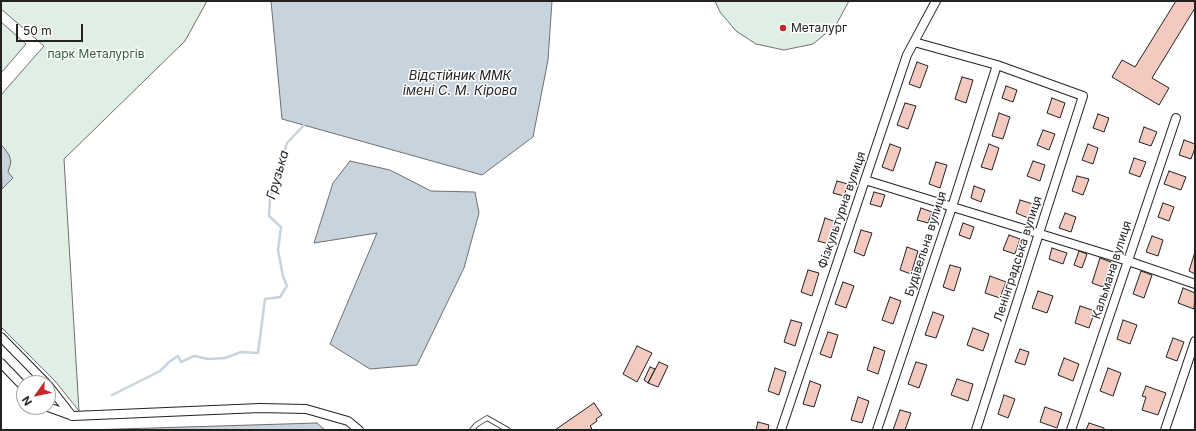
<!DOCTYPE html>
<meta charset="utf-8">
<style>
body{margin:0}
#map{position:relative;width:1196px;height:431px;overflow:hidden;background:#fff;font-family:Inter,sans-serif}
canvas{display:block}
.frame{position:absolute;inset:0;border:2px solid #222;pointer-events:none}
.north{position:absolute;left:16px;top:375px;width:40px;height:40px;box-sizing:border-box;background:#fff;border:1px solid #a7a7a7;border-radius:50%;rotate:237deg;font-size:11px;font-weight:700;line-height:16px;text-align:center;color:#222}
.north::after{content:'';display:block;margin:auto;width:14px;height:18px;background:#c62828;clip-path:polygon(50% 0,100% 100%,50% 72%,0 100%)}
.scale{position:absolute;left:16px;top:24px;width:67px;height:18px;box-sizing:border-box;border:2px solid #222;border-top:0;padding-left:5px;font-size:12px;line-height:14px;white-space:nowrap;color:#222;-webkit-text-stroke:3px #fff;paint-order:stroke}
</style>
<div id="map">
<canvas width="1196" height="431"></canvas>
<div class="frame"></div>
<div class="north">N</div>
<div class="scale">50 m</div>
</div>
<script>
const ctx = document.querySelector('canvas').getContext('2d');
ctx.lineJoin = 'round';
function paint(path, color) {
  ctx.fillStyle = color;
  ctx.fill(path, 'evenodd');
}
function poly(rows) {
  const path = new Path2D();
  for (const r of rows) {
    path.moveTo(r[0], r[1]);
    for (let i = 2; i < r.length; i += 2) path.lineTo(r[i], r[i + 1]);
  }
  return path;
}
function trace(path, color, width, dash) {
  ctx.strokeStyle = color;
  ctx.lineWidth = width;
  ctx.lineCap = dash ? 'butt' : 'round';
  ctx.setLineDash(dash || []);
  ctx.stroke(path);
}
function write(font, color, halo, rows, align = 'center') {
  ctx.font = font + ' Inter,sans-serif';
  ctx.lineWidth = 3;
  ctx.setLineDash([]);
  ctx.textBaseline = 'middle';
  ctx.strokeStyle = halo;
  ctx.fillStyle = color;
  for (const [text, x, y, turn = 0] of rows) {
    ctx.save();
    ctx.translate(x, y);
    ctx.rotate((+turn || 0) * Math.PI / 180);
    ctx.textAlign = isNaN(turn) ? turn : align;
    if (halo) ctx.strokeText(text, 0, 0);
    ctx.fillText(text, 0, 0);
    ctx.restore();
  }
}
const green = poly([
 [1,1,207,1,185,41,64,159,79,411,55,381,1,327,1,95,44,46,1,9,1,1],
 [715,1,849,1,836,25,813,44,784,50,756,44,736,31,720,12,715,1],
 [1,22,26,44,1,73,1,22]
]);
const water = poly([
 [271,1,552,1,548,60,533,137,482,175,282,119,271,1],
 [1,145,5,149,9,155,11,162,8,172,13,178,2,189,1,145],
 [350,161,390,170,431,191,475,192,479,213,464,268,417,365,370,369,330,344,377,233,314,243,333,183,350,161],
 [317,423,325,430,86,430,317,423]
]);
const stream = poly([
 [112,395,160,371,169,362,178,356,181,362,194,356,208,359,225,358,241,352,258,353,265,299,280,297,287,286,283,276,278,250,281,227,269,216,270,199,287,143,304,125]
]);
const building = poly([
 [1176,1,1195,1,1195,8,1152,78,1169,88,1159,105,1112,77,1122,60,1135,67,1176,1],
 [917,62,928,66,920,88,909,84,917,62],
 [962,77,973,80,966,103,955,99,962,77],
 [1006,86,1017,90,1013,102,1002,98,1006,86],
 [1052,98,1065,103,1060,118,1047,113,1052,98],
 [905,103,916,106,908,129,897,125,905,103],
 [999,113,1010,117,1003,139,992,136,999,113],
 [1098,114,1109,118,1104,132,1093,128,1098,114],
 [1144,127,1157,132,1151,146,1139,142,1144,127],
 [1043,130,1055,134,1049,150,1037,145,1043,130],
 [1184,140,1195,144,1195,148,1191,159,1179,155,1184,140],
 [890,144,901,148,893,171,882,167,890,144],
 [989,144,999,148,992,170,981,167,989,144],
 [1088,144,1098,148,1093,164,1082,160,1088,144],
 [1134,158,1146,162,1140,177,1129,173,1134,158],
 [1033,161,1045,165,1040,181,1027,176,1033,161],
 [936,162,947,165,940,188,929,184,936,162],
 [1169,171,1186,177,1181,190,1164,184,1169,171],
 [1077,176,1089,179,1083,195,1072,191,1077,176],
 [837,181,848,184,844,196,833,193,837,181],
 [974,186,985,190,981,202,971,198,974,186],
 [874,192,885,195,881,207,870,204,874,192],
 [1020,200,1033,204,1028,218,1016,213,1020,200],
 [1163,203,1174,207,1169,221,1158,217,1163,203],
 [921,208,932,212,928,223,917,220,921,208],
 [1065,213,1076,217,1071,232,1059,228,1065,213],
 [825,218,836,222,829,244,818,241,825,218],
 [963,223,974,227,970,239,959,235,963,223],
 [861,230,872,233,864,256,854,252,861,230],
 [1009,235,1020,239,1015,254,1003,250,1009,235],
 [1152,236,1163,240,1158,256,1146,252,1152,236],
 [907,247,918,251,911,274,900,270,907,247],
 [1052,248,1067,253,1063,264,1049,259,1052,248],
 [1079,251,1087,254,1082,268,1074,265,1079,251],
 [1194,255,1195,256,1195,274,1189,271,1194,255],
 [1100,258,1111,262,1103,287,1092,283,1100,258],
 [950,265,961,268,954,291,943,287,950,265],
 [808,270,819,273,812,296,801,292,808,270],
 [1141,271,1152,275,1144,298,1133,294,1141,271],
 [990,276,1006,282,1000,298,985,293,990,276],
 [843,282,854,286,846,308,835,304,843,282],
 [1183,288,1195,293,1194,309,1178,303,1183,288],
 [1038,291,1053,296,1047,313,1032,308,1038,291],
 [890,297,901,301,893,324,882,320,890,297],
 [1080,306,1095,311,1089,328,1075,323,1080,306],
 [933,312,944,316,936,338,925,335,933,312],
 [791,320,802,323,795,346,784,342,791,320],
 [1123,320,1137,325,1130,344,1117,339,1123,320],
 [973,328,989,334,983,351,967,345,973,328],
 [828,332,838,335,831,358,820,354,828,332],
 [1173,338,1184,342,1177,361,1166,357,1173,338],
 [637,346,652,353,637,382,623,374,637,346],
 [874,347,885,351,878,374,867,370,874,347],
 [1020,349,1029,352,1025,365,1015,362,1020,349],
 [1064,358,1079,364,1073,381,1058,375,1064,358],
 [659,362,668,366,658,387,648,383,659,362],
 [916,362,927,365,919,388,908,384,916,362],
 [650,367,655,369,648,383,644,380,650,367],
 [775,368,786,372,779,395,768,391,775,368],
 [1108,368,1121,373,1113,396,1100,391,1108,368],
 [957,379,973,384,968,401,951,395,957,379],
 [810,381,821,385,814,407,803,404,810,381],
 [1146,386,1166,393,1158,415,1142,410,1146,397,1142,396,1146,386],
 [1004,395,1015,399,1008,418,998,414,1004,395],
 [858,397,869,401,862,423,851,420,858,397],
 [594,403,602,415,596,419,597,421,590,426,592,428,589,430,555,430,594,403],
 [1045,407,1062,413,1057,428,1040,422,1045,407],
 [900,410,911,413,905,430,893,430,900,410],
 [758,422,769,425,768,430,756,430,758,422],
 [1089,423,1104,428,1104,430,1086,430,1089,423]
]);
const service = poly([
 [472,430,476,425,487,418,508,430]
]);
const minor = poly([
 [914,42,997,65,1083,96,976,430],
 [865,180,1128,261,1195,284],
 [1,337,46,383],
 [1,363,24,387],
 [48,385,72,416],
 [48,407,73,416,260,408,306,409,348,421,359,430],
 [781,430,907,55,936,1],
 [877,430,952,207,997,65],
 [1071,430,1176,118],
 [1165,430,1195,341]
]);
const markers = [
 [783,28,4,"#c62828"]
];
const poiNames = [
 ["Металург",791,28]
];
const parkNames = [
 ["парк Металургів",96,54]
];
const streetNames = [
 ["Фiзкультурна вулиця",842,210,-71],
 ["Будівельна вулиця",926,244,-72],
 ["Ленінградська вулиця",1018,259,-72],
 ["Кальмана вулиця",1112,270,-72]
];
const waterNames = [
 ["Відстійник ММК",460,76],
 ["імені С. М. Кірова",460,91],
 ["Грузька",278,175,-74]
];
paint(green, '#e0efe3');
trace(green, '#6f6f6f', 1);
paint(water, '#c7d3dd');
trace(water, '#6f6f6f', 1);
trace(stream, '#c7d3dd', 2.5);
paint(building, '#f3c9c0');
trace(building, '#222', 1);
trace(service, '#222', 5.5);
trace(minor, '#222', 10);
trace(service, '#fff', 4);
trace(minor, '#fff', 8);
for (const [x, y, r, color] of markers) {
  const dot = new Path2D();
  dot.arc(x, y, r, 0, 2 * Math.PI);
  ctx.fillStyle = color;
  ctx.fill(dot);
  trace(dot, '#fff', 1.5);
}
write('12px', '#222', '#fff', poiNames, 'left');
write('12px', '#2f5e38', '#fff', parkNames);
write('12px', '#222', '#fff', streetNames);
write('italic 13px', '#222', '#fff', waterNames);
</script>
